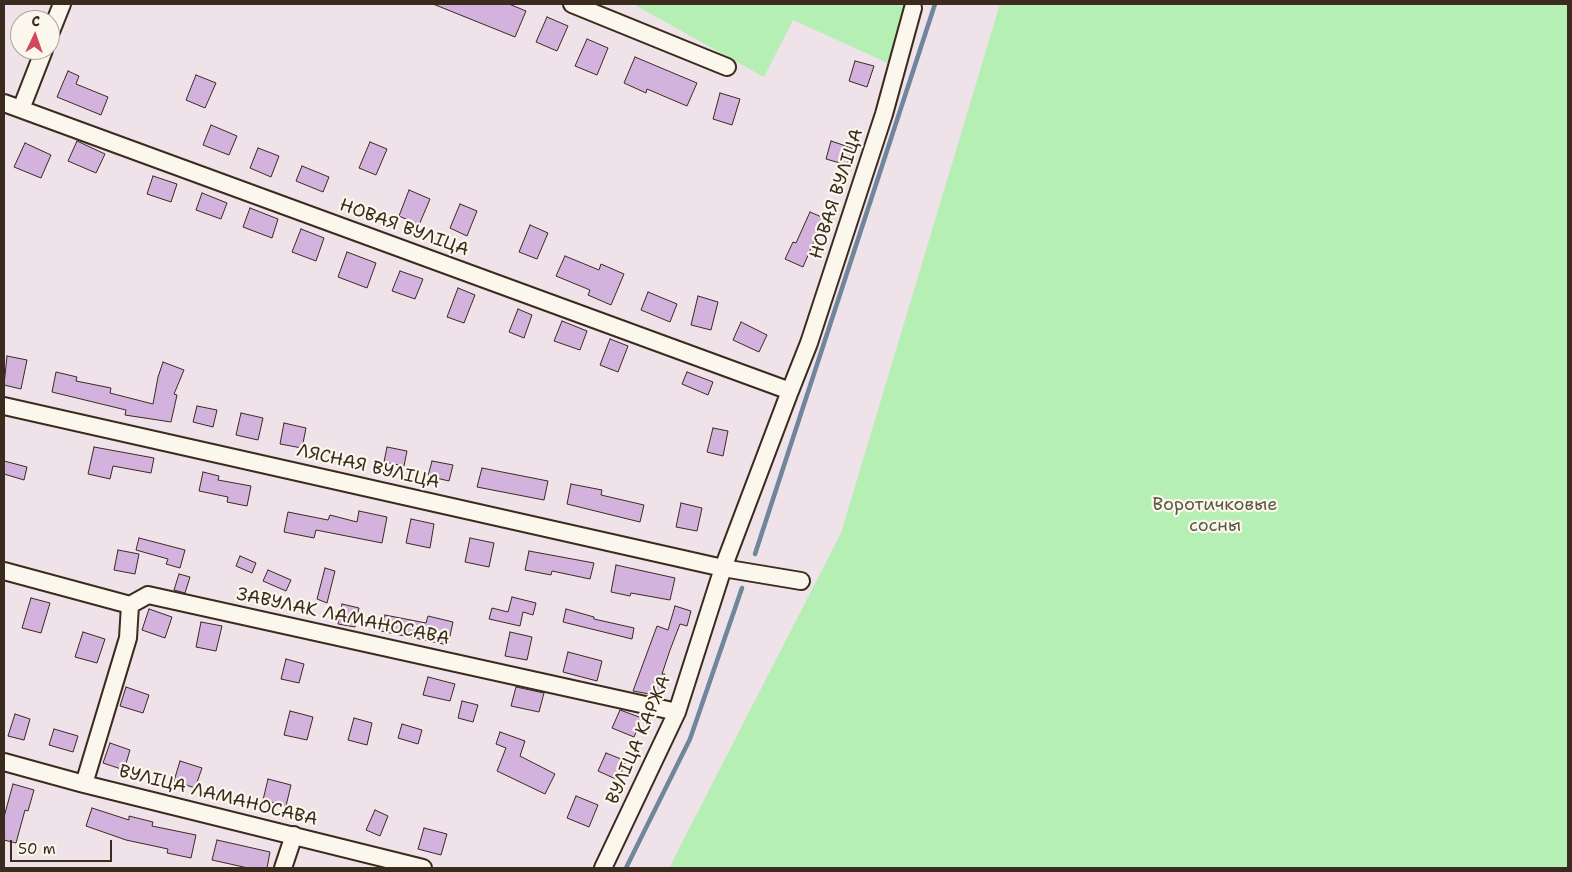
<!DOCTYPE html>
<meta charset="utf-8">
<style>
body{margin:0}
#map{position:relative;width:1572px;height:872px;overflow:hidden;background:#efe2e8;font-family:"Shantell Sans",sans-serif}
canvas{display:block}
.frame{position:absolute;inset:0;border:5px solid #3b2a1e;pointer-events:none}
.north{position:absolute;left:10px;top:10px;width:50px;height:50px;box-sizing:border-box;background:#fbf7ec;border:1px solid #aea59a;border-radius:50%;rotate:3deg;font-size:14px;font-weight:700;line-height:20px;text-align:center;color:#3b2a1e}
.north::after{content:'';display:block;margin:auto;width:18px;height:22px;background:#d1495b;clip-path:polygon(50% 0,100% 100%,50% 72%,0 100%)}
.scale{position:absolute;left:10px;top:840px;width:102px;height:22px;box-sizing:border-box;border:2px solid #3b2a1e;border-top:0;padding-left:6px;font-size:15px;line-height:18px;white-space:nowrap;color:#3b2a1e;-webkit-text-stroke:4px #fbf7ec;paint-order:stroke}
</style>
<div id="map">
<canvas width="1572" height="872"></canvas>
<div class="frame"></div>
<div class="north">С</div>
<div class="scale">50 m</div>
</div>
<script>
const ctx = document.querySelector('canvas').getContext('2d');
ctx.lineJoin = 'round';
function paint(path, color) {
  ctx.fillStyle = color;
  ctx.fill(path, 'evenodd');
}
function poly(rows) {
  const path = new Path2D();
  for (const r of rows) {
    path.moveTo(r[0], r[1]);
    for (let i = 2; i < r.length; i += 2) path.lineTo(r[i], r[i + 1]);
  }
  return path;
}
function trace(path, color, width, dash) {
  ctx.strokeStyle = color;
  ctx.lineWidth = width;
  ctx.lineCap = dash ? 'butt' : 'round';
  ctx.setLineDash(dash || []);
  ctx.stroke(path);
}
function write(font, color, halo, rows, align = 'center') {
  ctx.font = font + ' "Shantell Sans",sans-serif';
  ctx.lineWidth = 4.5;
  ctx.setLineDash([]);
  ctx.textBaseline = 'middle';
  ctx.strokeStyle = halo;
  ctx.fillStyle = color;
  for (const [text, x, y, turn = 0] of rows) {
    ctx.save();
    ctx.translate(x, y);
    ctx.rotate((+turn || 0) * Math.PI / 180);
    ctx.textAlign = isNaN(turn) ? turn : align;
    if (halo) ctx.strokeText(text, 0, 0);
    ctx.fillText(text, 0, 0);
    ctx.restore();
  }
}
const green = poly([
 [633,4,910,4,890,64,793,20,764,77],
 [1000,4,1568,4,1568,868,669,868,841,533]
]);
const stream = poly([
 [755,554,935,4],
 [626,868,690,739,742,588]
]);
const building = poly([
 [433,4,509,4,526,11,515,37,433,4],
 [547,17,568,26,557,51,536,42,547,17],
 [587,39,608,48,597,75,575,66,587,39],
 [635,57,697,83,687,106,647,89,646,93,624,83,635,57],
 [855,61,874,66,867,87,849,81,855,61],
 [68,71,79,76,76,84,108,97,101,115,57,97,68,71],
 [196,75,216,83,205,108,186,100,196,75],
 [720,93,740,99,732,125,713,119,720,93],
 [211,125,237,136,229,155,203,145,211,125],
 [77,141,105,154,96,173,68,161,77,141],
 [831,141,852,148,847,165,826,159,831,141],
 [370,142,387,149,376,175,359,168,370,142],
 [25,143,51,155,41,178,14,167,25,143],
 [258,148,279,156,271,177,250,168,258,148],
 [302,166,329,177,323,192,296,181,302,166],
 [153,176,177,184,171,202,147,194,153,176],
 [409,190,430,199,419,225,399,216,409,190],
 [202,193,227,203,221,219,196,210,202,193],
 [460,204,477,211,467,236,450,228,460,204],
 [250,208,278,219,272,238,243,227,250,208],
 [810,212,824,218,803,267,785,259,793,242,796,243,810,212],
 [530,225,548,233,537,259,519,252,530,225],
 [301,229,324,238,316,261,292,252,301,229],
 [347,252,376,263,367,288,338,277,347,252],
 [565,256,599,270,601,264,624,274,611,305,588,295,590,290,556,276,565,256],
 [400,271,423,279,415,299,392,291,400,271],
 [458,288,475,295,464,323,447,317,458,288],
 [648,292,677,304,670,322,641,310,648,292],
 [698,296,718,302,711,330,691,325,698,296],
 [518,309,532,315,524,338,509,332,518,309],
 [562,321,587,331,580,350,554,341,562,321],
 [741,322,767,335,759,352,733,340,741,322],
 [610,339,628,346,618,372,600,365,610,339],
 [7,356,27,360,21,389,4,385,7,356],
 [163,362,184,370,174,394,177,395,171,422,125,415,126,410,52,392,56,372,77,377,76,381,111,388,110,393,153,404,158,377,163,362],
 [687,372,713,382,708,395,682,384,687,372],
 [197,406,217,410,213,427,193,422,197,406],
 [241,413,263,418,258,440,236,435,241,413],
 [284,423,306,428,302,448,280,444,284,423],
 [713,428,728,431,723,456,707,452,713,428],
 [94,447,154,458,151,473,113,466,110,479,88,474,94,447],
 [387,447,407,451,404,466,384,462,387,447],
 [4,461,27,467,24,480,4,474,4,461],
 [432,461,453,465,449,481,428,476,432,461],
 [482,468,548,481,544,500,477,487,482,468],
 [203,472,219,476,218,480,251,486,247,506,227,502,228,497,199,491,203,472],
 [571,484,602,490,601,495,644,505,640,522,567,504,571,484],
 [681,503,702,508,697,531,676,527,681,503],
 [359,511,387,517,382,543,316,530,314,538,284,532,288,512,328,520,330,515,357,522,359,511],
 [411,519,434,524,430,548,406,543,411,519],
 [139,538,185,550,180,568,166,564,168,559,136,550,139,538],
 [470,538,494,543,489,567,465,562,470,538],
 [118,550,139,554,135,574,114,570,118,550],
 [529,551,594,563,590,579,552,571,551,575,525,570,529,551],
 [240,556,256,563,252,573,236,566,240,556],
 [616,565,675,578,670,600,631,593,630,596,611,592,616,565],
 [325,568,335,571,327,603,317,599,325,568],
 [268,570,291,580,286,591,263,581,268,570],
 [179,574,190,577,185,593,174,590,179,574],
 [512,597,536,603,533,615,523,612,520,626,489,619,492,608,508,612,512,597],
 [31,598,50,603,41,633,22,628,31,598],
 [342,604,359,608,355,627,338,624,342,604],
 [675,606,691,611,687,626,680,624,670,650,662,674,665,674,660,696,633,691,657,626,668,630,675,606],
 [149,609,172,617,165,638,142,630,149,609],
 [566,609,594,617,594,619,634,628,632,639,563,622,566,609],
 [385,615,426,623,428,616,453,622,448,645,381,631,385,615],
 [201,622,222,626,216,651,196,647,201,622],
 [83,632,105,639,97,663,75,657,83,632],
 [510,632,532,637,527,660,505,656,510,632],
 [568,652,602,661,597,681,563,672,568,652],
 [286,659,304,664,299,683,281,679,286,659],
 [428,677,455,684,450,701,423,695,428,677],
 [126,687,149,695,143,713,120,706,126,687],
 [516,687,544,693,539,712,511,706,516,687],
 [462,701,478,705,473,722,458,718,462,701],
 [620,710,642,718,634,737,612,728,620,710],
 [290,711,313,717,307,740,284,735,290,711],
 [15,714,30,719,24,740,8,736,15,714],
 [354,718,372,723,367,745,348,740,354,718],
 [402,724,422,730,418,744,398,738,402,724],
 [54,729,78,736,73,752,49,745,54,729],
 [500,732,525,741,520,756,555,774,545,794,497,771,506,748,496,744,500,732],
 [110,743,130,750,124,770,103,763,110,743],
 [606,753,626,761,618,780,598,771,606,753],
 [180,761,202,768,195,788,174,781,180,761],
 [268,779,291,785,286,806,263,800,268,779],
 [13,784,34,790,28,811,25,810,16,843,4,840,4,817,13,784],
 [576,796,598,805,589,827,567,818,576,796],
 [92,808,129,820,129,816,153,822,152,826,196,835,191,858,167,853,168,849,126,840,86,826,92,808],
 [375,810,388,816,380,836,366,830,375,810],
 [424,828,447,834,441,855,418,849,424,828],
 [217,840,270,852,267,868,248,868,212,860,217,840]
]);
const minor = poly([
 [572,4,727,67],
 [50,34,62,4],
 [4,103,790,391,723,568,677,712,603,868],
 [21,109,44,50],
 [790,391,809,343,884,114,913,8],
 [4,406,723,568,801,581],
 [4,571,130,605,148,595,677,712],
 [4,762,84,784,423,868],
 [84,784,128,638,130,605],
 [283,868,294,835]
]);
const streetNames = [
 ["НОВАЯ ВУЛІЦА",837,194,-72],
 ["НОВАЯ ВУЛІЦА",404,228,20],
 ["ЛЯСНАЯ ВУЛІЦА",368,467,13],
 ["ЗАВУЛАК ЛАМАНОСАВА",343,617,12],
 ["ВУЛІЦА КАРЖА",639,740,-67],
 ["ВУЛІЦА ЛАМАНОСАВА",218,796,14]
];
const parkNames = [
 ["Воротичковые",1215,505],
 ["сосны",1215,526]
];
paint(green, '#b5efb3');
trace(stream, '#71869c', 4.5);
paint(building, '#d3b2dd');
trace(building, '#3b2a1e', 1);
trace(minor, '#3b2a1e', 20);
trace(minor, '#fbf7ec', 16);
write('18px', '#3b2a1e', '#fbf7ec', streetNames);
write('18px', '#5a5b43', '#fbf7ec', parkNames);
</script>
